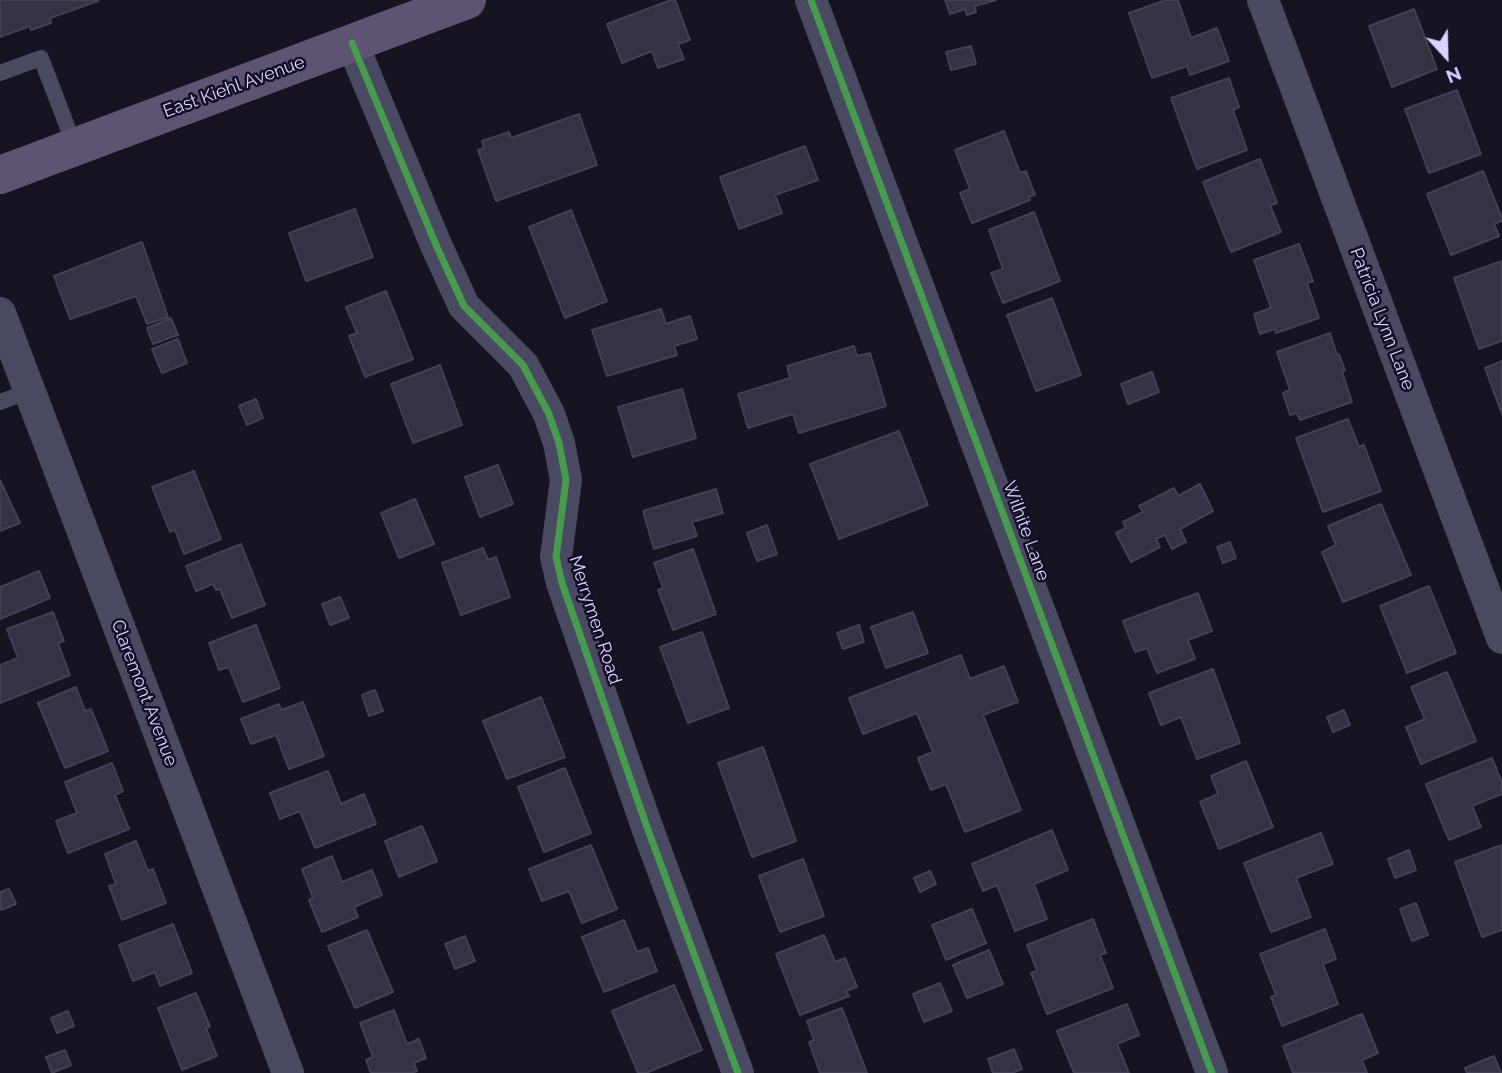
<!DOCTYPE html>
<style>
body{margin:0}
#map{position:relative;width:1502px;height:1073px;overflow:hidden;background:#161421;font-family:Raleway,sans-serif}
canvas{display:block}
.north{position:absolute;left:1411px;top:21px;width:70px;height:70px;-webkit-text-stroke:5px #130f26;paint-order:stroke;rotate:158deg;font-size:19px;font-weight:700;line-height:28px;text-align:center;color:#d9d4ff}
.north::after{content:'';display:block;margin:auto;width:24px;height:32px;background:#d9d4ff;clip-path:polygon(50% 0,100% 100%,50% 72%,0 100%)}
</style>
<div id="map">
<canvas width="1502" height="1073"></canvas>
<div class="north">N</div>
</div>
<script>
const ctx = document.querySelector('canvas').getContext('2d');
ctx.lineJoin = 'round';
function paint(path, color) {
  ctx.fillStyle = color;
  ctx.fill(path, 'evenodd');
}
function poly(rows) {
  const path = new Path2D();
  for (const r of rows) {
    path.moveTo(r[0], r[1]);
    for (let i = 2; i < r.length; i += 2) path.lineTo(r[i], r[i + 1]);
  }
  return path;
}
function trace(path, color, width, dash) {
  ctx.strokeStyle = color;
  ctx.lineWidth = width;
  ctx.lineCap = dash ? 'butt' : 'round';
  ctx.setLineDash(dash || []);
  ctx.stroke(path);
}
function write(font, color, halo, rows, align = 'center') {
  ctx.font = font + ' Raleway,sans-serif';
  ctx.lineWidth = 5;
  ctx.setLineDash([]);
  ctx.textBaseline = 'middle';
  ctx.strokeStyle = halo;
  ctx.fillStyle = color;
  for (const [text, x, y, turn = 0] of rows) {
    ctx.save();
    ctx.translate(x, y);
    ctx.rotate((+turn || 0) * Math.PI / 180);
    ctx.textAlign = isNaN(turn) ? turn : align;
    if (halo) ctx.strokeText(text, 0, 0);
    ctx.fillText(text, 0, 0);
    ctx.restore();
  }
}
const building = poly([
 [0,0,98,0,98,1,50,18,51,23,31,30,30,26,0,37,0,0],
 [671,0,675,0,690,40,678,44,684,59,658,68,652,51,622,63,607,24,671,0],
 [945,0,996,0,975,6,976,12,967,15,965,9,950,14,945,0],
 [1166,0,1178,0,1191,38,1217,28,1229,61,1190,75,1187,66,1152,78,1129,13,1166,0],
 [1414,9,1437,69,1392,87,1369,26,1414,9],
 [971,46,976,64,951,70,946,52,971,46],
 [1229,78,1239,107,1233,110,1247,150,1197,169,1171,98,1229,78],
 [1457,90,1481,154,1429,173,1405,109,1457,90],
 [579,114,597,165,496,201,478,150,484,148,482,141,509,132,511,138,579,114],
 [1004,131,1020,173,1026,171,1035,195,1028,197,1030,200,972,223,960,193,970,189,955,150,1004,131],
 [805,146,818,180,775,195,782,213,739,229,720,177,805,146],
 [1260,159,1277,203,1270,205,1281,232,1231,252,1203,182,1260,159],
 [1483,171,1502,218,1502,221,1494,224,1499,236,1451,255,1427,194,1483,171],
 [355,209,373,257,306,281,289,233,355,209],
 [571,210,607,301,565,318,529,227,571,210],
 [1034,212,1060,281,1003,303,991,273,1003,269,989,230,1034,212],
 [142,242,168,317,147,324,136,296,70,319,54,276,142,242],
 [1299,244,1313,281,1307,283,1319,318,1276,333,1275,329,1260,334,1254,314,1271,308,1254,260,1299,244],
 [1502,261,1502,341,1479,349,1454,278,1502,261],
 [386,291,413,359,365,377,349,336,357,333,346,307,386,291],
 [1052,298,1081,375,1036,391,1007,315,1052,298],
 [661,309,666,324,690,316,697,339,674,346,677,355,607,376,592,330,661,309],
 [171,318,178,335,153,344,147,328,171,318],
 [1330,333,1337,355,1339,354,1345,370,1342,372,1352,402,1300,420,1297,413,1290,415,1283,393,1290,390,1277,352,1330,333],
 [178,339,187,363,162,373,152,349,178,339],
 [854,346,857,356,870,353,886,406,799,433,793,414,748,428,738,394,790,378,787,366,854,346],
 [1502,361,1502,414,1485,368,1502,361],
 [440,365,462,425,413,443,391,384,440,365],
 [1152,372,1159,392,1128,404,1121,384,1152,372],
 [682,389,696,438,633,457,618,407,682,389],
 [256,399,263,418,247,425,239,406,256,399],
 [1348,419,1359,447,1364,445,1381,491,1323,512,1296,438,1348,419],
 [899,431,928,505,839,539,810,464,899,431],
 [498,465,513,504,480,517,465,477,498,465],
 [194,471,221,539,184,554,175,530,170,532,152,487,194,471],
 [0,480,20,523,0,531,0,480],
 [1200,484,1213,511,1180,529,1186,542,1172,549,1165,535,1156,539,1160,547,1131,562,1116,533,1126,528,1123,522,1143,512,1139,506,1174,488,1178,496,1200,484],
 [716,489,723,513,692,522,697,536,654,549,643,511,716,489],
 [415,499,434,544,399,558,381,513,415,499],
 [1381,504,1411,575,1343,602,1322,552,1336,545,1328,526,1381,504],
 [767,525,777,554,757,561,747,533,767,525],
 [1230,542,1236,558,1223,563,1217,547,1230,542],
 [241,544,265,605,232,618,220,589,216,590,213,584,196,591,186,566,241,544],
 [483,548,488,560,496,557,510,597,461,615,442,563,483,548],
 [693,549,716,614,673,630,658,590,663,588,654,563,693,549],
 [39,571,50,598,0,619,0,587,39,571],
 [1429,586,1456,653,1407,673,1380,606,1429,586],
 [1198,593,1212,631,1188,640,1195,659,1157,673,1147,648,1135,652,1123,621,1198,593],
 [340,597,349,618,330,625,322,604,340,597],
 [53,612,64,641,58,643,70,675,0,703,0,665,18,658,7,629,53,612],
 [913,612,928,653,886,668,871,627,913,612],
 [256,625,280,688,243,702,229,667,219,670,209,643,256,625],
 [859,625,864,642,843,649,837,633,859,625],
 [702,632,729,708,688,723,660,647,702,632],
 [961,655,970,679,1004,666,1018,702,983,715,1021,810,965,832,946,784,931,790,918,758,933,752,917,713,863,734,849,698,961,655],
 [1213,669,1240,743,1197,759,1181,717,1161,725,1149,693,1213,669],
 [1447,672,1476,741,1421,764,1406,727,1425,719,1411,687,1447,672],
 [76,687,85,711,91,709,108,751,65,768,38,703,76,687],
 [375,690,383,711,369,716,362,695,375,690],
 [541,697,565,757,507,779,483,721,541,697],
 [303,702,324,756,289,769,276,735,251,744,241,719,279,704,281,710,303,702],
 [1344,710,1350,725,1333,732,1327,717,1344,710],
 [763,747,796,841,752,857,718,763,763,747],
 [1492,758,1502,783,1502,794,1472,806,1481,827,1449,840,1426,784,1492,758],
 [1246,761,1273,827,1219,849,1200,802,1218,794,1211,776,1246,761],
 [112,763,123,791,115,795,129,829,68,853,56,821,77,813,65,782,112,763],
 [565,768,591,833,544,852,518,787,565,768],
 [328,771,341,804,364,794,376,824,315,848,300,811,280,819,270,793,328,771],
 [422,826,437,861,399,877,385,841,422,826],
 [1052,830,1068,870,1034,884,1047,919,1015,931,997,885,983,891,972,864,1052,830],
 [1321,833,1333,864,1296,878,1311,917,1271,932,1244,863,1321,833],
 [136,841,148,871,153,869,166,903,122,920,109,886,116,884,105,854,136,841],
 [591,845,617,909,582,923,569,891,542,901,529,869,591,845],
 [1502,845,1502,930,1482,937,1455,862,1502,845],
 [1409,850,1416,870,1395,878,1388,859,1409,850],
 [332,856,342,882,372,870,382,895,354,907,358,917,322,932,309,900,313,898,302,869,332,856],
 [803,859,824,916,780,932,759,876,803,859],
 [930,871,936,884,920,892,914,878,930,871],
 [9,889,16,904,1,910,0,892,9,889],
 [1416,903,1428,935,1412,941,1400,909,1416,903],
 [972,909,986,943,946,960,932,925,972,909],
 [1093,919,1106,953,1100,955,1113,988,1047,1014,1031,973,1037,971,1027,945,1093,919],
 [624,920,637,952,648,948,657,971,604,992,582,937,624,920],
 [173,924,192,973,160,986,155,972,133,981,119,945,173,924],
 [1325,929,1336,959,1323,964,1338,1004,1282,1026,1271,997,1276,995,1260,954,1325,929],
 [367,930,393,992,355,1008,328,946,367,930],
 [824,935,835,962,845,958,857,987,846,991,849,996,800,1015,776,954,824,935],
 [465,936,475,961,455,969,445,944,465,936],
 [989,950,1003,984,967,998,953,965,989,950],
 [940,983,952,1011,924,1022,913,994,940,983],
 [674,985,702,1050,646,1073,638,1073,612,1011,674,985],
 [196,993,210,1027,206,1028,217,1056,182,1070,158,1008,196,993],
 [1127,1004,1139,1035,1117,1044,1129,1073,1074,1073,1057,1031,1127,1004],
 [842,1008,867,1073,820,1073,809,1042,814,1040,807,1021,842,1008],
 [394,1010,407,1044,419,1039,426,1058,414,1063,417,1071,412,1073,371,1073,366,1060,373,1057,360,1023,394,1010],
 [68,1011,74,1026,57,1033,51,1018,68,1011],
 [1362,1014,1378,1053,1362,1060,1367,1073,1293,1073,1283,1046,1362,1014],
 [1014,1049,1022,1069,1012,1073,993,1073,988,1059,1014,1049],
 [65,1050,71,1065,52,1073,46,1057,65,1050],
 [1494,1056,1501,1073,1467,1073,1465,1068,1494,1056]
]);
const lane = poly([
 [0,73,41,58,75,147],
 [0,402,30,391]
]);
const street = poly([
 [811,0,1212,1073],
 [1263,0,1502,638],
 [352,43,436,245,464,306,523,365,549,414,559,443,566,480,556,557,562,583,647,827,738,1073],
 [0,313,288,1073]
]);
const primary = poly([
 [0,175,467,0]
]);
const cycleway = poly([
 [811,0,1212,1073],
 [352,43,436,245,464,306,523,365,549,414,559,443,566,480,556,557,562,583,647,827,738,1073]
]);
const streetNames = [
 ["East Kiehl Avenue",234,87,-20],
 ["Patricia Lynn Lane",1382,319,69],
 ["Wilhite Lane",1026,531,70],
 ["Merrymen Road",595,620,72],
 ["Claremont Avenue",144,693,69]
];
paint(building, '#343243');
trace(building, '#433f54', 2);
trace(lane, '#4a4962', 16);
trace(street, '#4a4962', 32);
trace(primary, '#5e5373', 38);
trace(cycleway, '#469c4c', 7);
write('18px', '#d9d4ff', '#130f26', streetNames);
</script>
